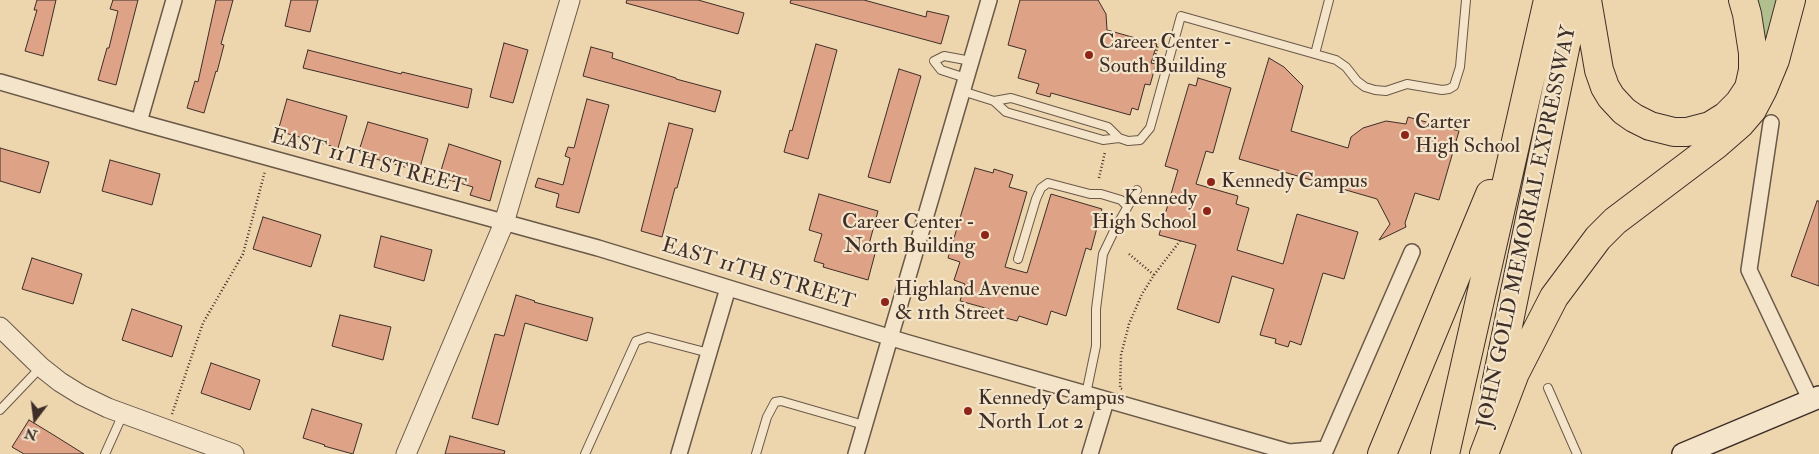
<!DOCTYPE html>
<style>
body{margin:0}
#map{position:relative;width:1819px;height:454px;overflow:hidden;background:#edd6ad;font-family:"IM FELL Double Pica",serif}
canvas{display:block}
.north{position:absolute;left:10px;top:394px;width:50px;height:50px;-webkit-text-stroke:4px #f3e4ca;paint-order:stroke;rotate:195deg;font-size:14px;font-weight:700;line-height:20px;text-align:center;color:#3e2e28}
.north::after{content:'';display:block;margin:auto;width:18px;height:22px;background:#3e2e28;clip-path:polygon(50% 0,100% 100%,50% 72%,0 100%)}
</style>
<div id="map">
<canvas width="1819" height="454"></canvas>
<div class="north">N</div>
</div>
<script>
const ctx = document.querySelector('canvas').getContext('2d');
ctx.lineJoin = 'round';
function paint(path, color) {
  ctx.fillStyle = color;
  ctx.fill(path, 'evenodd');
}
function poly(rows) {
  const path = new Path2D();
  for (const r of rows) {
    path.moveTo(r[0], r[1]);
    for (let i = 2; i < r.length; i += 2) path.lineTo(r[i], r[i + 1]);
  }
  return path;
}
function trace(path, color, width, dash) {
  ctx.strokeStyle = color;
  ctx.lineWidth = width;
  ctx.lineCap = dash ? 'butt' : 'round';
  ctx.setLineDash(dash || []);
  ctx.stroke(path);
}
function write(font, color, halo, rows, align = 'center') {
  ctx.font = font + ' "IM FELL Double Pica",serif';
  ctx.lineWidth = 4.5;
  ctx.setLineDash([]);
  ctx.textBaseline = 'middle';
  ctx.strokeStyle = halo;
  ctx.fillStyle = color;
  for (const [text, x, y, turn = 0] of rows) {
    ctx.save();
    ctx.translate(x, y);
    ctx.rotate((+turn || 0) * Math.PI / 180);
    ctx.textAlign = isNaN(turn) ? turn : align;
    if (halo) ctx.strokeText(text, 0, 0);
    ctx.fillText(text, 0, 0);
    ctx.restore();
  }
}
const green = poly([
 [1751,0,1780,0,1765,57]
]);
const building = poly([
 [37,0,56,0,43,56,25,51,37,10,34,10,37,0],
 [113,0,138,0,116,85,98,80,107,48,109,48,118,11,110,9,113,0],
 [216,0,233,0,221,44,224,45,217,72,216,71,204,113,187,108,195,81,198,82,216,0],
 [291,0,318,0,310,32,285,26,291,0],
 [627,0,698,0,744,13,738,34,626,3,627,0],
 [791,0,864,0,926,17,927,11,949,16,941,44,790,3,791,0],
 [1020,0,1098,0,1106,14,1107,30,1157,44,1151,63,1156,64,1150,85,1145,84,1138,110,1132,108,1130,115,1051,93,1050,97,1036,93,1039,84,1018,78,1026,50,1008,45,1020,0],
 [504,43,528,50,513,103,490,97,504,43],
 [816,44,837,50,808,159,784,152,790,130,792,131,816,44],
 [591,47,613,53,612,58,676,78,676,79,721,91,715,112,583,76,591,47],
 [308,50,401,74,402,72,472,89,468,108,303,68,308,50],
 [1269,58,1284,67,1303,86,1291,131,1348,148,1351,137,1363,128,1386,121,1406,124,1408,117,1459,131,1439,200,1415,193,1405,223,1406,227,1379,240,1390,224,1377,199,1239,159,1269,58],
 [899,69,921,76,890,183,868,177,899,69],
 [1198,78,1231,88,1213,153,1206,151,1196,184,1238,196,1236,204,1249,208,1237,250,1283,264,1297,214,1358,232,1344,279,1323,273,1301,345,1290,341,1288,347,1275,343,1276,339,1260,335,1274,289,1232,276,1219,323,1177,309,1196,245,1159,235,1178,170,1165,166,1189,84,1196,86,1198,78],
 [287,99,347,116,338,148,278,131,287,99],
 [587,99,609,105,579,213,556,207,559,194,535,187,538,178,563,185,570,158,565,156,568,147,574,148,587,99],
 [368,122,428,139,419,171,358,154,368,122],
 [669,123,693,129,677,188,675,188,662,237,641,231,669,123],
 [449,144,501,161,490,201,470,195,473,187,439,177,449,144],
 [0,148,49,162,40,193,0,181,0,148],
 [110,160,160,174,152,205,102,191,110,160],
 [975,168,993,173,994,169,1013,175,1009,187,1027,192,1005,267,1027,273,1051,194,1102,209,1091,250,1086,248,1066,316,1051,311,1047,325,1019,316,1017,321,988,313,989,309,960,301,965,284,954,280,960,262,948,258,975,168],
 [819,194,878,211,868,248,876,250,868,280,823,267,824,264,814,261,822,234,809,230,819,194],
 [1817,201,1819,201,1819,286,1791,276,1817,201],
 [263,217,321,235,311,267,253,249,263,217],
 [381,236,432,250,424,281,374,267,381,236],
 [32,258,82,274,73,304,22,289,32,258],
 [516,295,535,301,534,302,593,318,587,341,525,323,498,425,472,418,495,334,504,336,516,295],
 [132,309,182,326,172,357,122,340,132,309],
 [340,315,391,327,383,360,332,346,340,315],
 [211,363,260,380,250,410,201,393,211,363],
 [312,409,362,424,353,454,324,446,325,445,303,438,312,409],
 [29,420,52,434,84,454,24,454,12,447,29,420],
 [450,436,505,451,504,454,445,454,450,436]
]);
const path = poly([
 [1154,61,1158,44],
 [1099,178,1105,152],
 [1129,254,1154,275],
 [1122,389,1120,388,1121,355,1129,324,1142,294,1154,275,1180,241],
 [172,414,203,323,243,254,265,171]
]);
const service = poly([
 [1315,54,1329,0],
 [966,78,941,70,934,61,944,56,971,61],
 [962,91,994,101,1006,112,1103,140,1119,138,1128,141,1140,140,1150,128,1181,16,1336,60,1346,67,1357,81,1365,87,1375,90,1386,91,1407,84,1442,90,1449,89,1454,86,1460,67,1466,0],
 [994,101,1011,98,1108,127,1119,138],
 [1018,259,1036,199,1041,188,1048,183,1090,194,1101,194,1121,200,1127,206],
 [1548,388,1577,454],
 [1086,394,1096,346,1096,309,1103,254,1115,229,1137,190],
 [0,410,41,367],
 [105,454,123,414],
 [585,454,636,341,648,337,709,353],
 [756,454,767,417,775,402,781,401,864,425]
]);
const minor = poly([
 [0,82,139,122,598,248,905,342,1289,452,1326,449,1412,252],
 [139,122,174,0],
 [1771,123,1749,270,1811,401],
 [679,454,728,288],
 [856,454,989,0],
 [1090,454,1106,401]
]);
const tertiary = poly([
 [0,327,41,367,60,382,81,395,108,408,234,454],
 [406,454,504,223,570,0]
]);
const secondary = poly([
 [1683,454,1819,397]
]);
const motorway = poly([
 [1587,0,1599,70,1605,87,1611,97,1624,111,1634,118,1650,126,1674,132,1687,132,1710,126,1726,116,1739,103,1749,88,1753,70,1753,53,1747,14,1743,0],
 [1495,389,1575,0],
 [1382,454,1490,194],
 [1445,454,1548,0],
 [1484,454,1515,373,1554,297,1598,238,1615,221,1717,144,1740,124,1752,110,1763,89,1775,60,1791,0]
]);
const markers = [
 [1089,55,5,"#8f2418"],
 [1405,135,5,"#8f2418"],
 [1211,182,5,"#8f2418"],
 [1207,211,5,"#8f2418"],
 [985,235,5,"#8f2418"],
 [885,302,5,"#8f2418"],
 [968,411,5,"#8f2418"]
];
const poiNames = [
 ["Career Center -",1099,43],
 ["South Building",1099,67],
 ["Carter",1415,123],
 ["High School",1415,147],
 ["Kennedy Campus",1221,182],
 ["Kennedy",1197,199,"right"],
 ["High School",1197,223,"right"],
 ["Career Center -",975,223,"right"],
 ["North Building",975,247,"right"],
 ["Highland Avenue",895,290],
 ["& 11th Street",895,314],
 ["Kennedy Campus",978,399],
 ["North Lot 2",978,423]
];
const streetNames = [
 ["EAST 11TH STREET",368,163,15],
 ["JOHN GOLD MEMORIAL EXPRESSWAY",1528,227,-78],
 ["EAST 11TH STREET",758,275,17]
];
paint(green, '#b1bf8f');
paint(building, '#dea286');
trace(building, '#3e2e28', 1);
trace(service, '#6a5849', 10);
trace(minor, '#6a5849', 18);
trace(tertiary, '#6a5849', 21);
trace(secondary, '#3e2e28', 24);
trace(motorway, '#3e2e28', 30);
trace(path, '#3e2e28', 2.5, [1, 2.5]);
trace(service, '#f3e4ca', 8);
trace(minor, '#f3e4ca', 15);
trace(tertiary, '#f3e4ca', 19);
trace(secondary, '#f3e4ca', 21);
trace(motorway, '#edd6ad', 28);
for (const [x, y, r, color] of markers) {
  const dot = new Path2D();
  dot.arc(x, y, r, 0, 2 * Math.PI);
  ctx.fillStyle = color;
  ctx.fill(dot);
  trace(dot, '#f3e4ca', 2);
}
write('21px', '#3e2e28', '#f3e4ca', poiNames, 'left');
write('21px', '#3e2e28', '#f3e4ca', streetNames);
</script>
